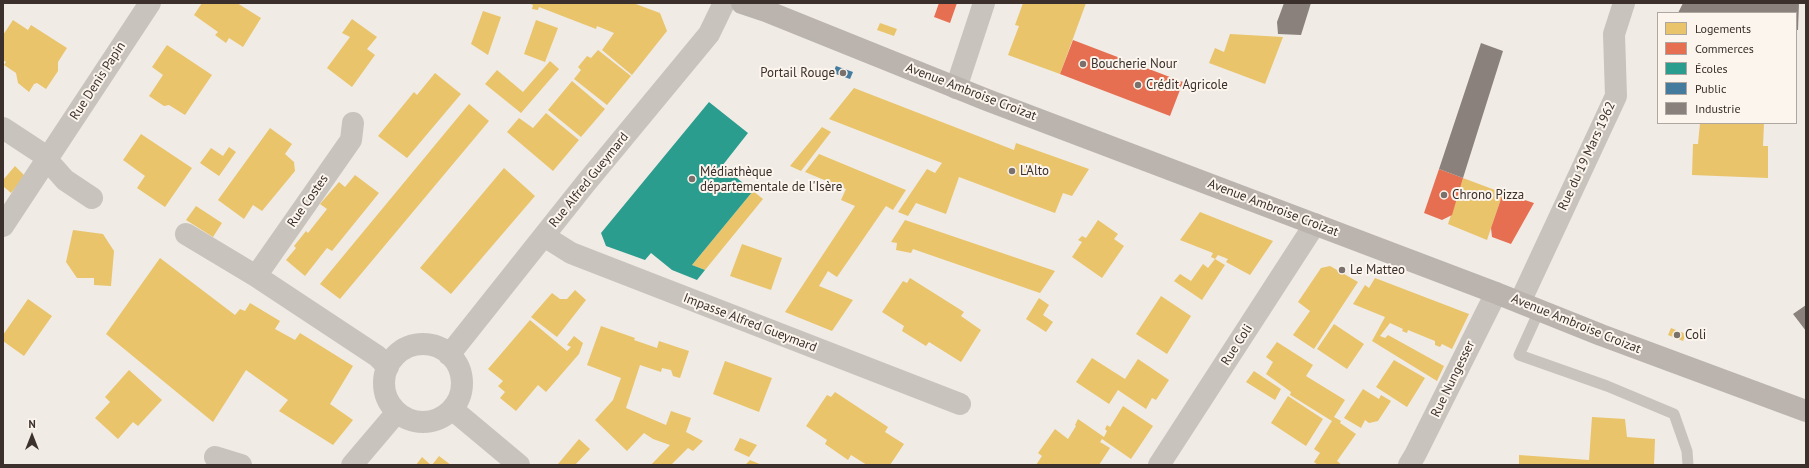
<!DOCTYPE html>
<meta charset="utf-8">
<style>
body{margin:0}
#map{position:relative;width:1809px;height:468px;overflow:hidden;background:#f0ebe5;font-family:"PT Sans",sans-serif}
canvas{display:block}
.frame{position:absolute;inset:0;border:4px solid #3b302b;pointer-events:none}
.legend{position:absolute;left:1657px;top:12px;width:140px;height:112px;box-sizing:border-box;background:#fbf5ee;border:1px solid #aea6a0;margin:0;padding:5px 7px;list-style:none;font-size:12px;color:#3b302b}
.legend li{display:flex;align-items:center;gap:8px;height:20px}
.legend b{width:20px;border:1px solid #aea6a0}
.north{position:absolute;left:12px;top:416px;width:40px;height:40px;-webkit-text-stroke:3px #fbf5ee;paint-order:stroke;rotate:0deg;font-size:11px;font-weight:700;line-height:16px;text-align:center;color:#3b302b}
.north::after{content:'';display:block;margin:auto;width:14px;height:18px;background:#3b302b;clip-path:polygon(50% 0,100% 100%,50% 72%,0 100%)}
</style>
<div id="map">
<canvas width="1809" height="468"></canvas>
<div class="frame"></div>
<ul class="legend">
<li><b style="height:11px;background:#e9c46a"></b>Logements</li>
<li><b style="height:11px;background:#e76f51"></b>Commerces</li>
<li><b style="height:11px;background:#2a9d8f"></b>Écoles</li>
<li><b style="height:11px;background:#457b9d"></b>Public</li>
<li><b style="height:11px;background:#8a817c"></b>Industrie</li>
</ul>
<div class="north">N</div>
</div>
<script>
const ctx = document.querySelector('canvas').getContext('2d');
ctx.lineJoin = 'round';
function paint(path, color) {
  ctx.fillStyle = color;
  ctx.fill(path, 'evenodd');
}
function poly(rows) {
  const path = new Path2D();
  for (const r of rows) {
    if (r.length === 3) {
      path.moveTo(r[0] + r[2], r[1]);
      path.arc(r[0], r[1], r[2], 0, 2 * Math.PI);
      continue;
    }
    path.moveTo(r[0], r[1]);
    for (let i = 2; i < r.length; i += 2) path.lineTo(r[i], r[i + 1]);
  }
  return path;
}
function trace(path, color, width, dash) {
  ctx.strokeStyle = color;
  ctx.lineWidth = width;
  ctx.lineCap = dash ? 'butt' : 'round';
  ctx.setLineDash(dash || []);
  ctx.stroke(path);
}
function write(font, color, halo, rows, align = 'center') {
  ctx.font = font + ' "PT Sans",sans-serif';
  ctx.lineWidth = 4;
  ctx.setLineDash([]);
  ctx.textBaseline = 'middle';
  ctx.strokeStyle = halo;
  ctx.fillStyle = color;
  for (const [text, x, y, turn = 0] of rows) {
    ctx.save();
    ctx.translate(x, y);
    ctx.rotate((+turn || 0) * Math.PI / 180);
    ctx.textAlign = isNaN(turn) ? turn : align;
    if (halo) ctx.strokeText(text, 0, 0);
    ctx.fillText(text, 0, 0);
    ctx.restore();
  }
}
const homes = poly([
 [202,3,237,3,261,18,243,47,229,38,226,43,215,35,218,32,194,15],
 [528,3,633,3,660,13,667,31,632,75,602,50,614,33,597,26,596,29,539,7,538,10,532,9,533,5],
 [1023,3,1086,3,1060,74,1008,55,1019,26,1015,25],
 [483,11,501,17,488,55,471,44],
 [352,19,377,37,367,49,375,55,352,87,327,68,350,37,342,33],
 [13,20,28,30,31,25,67,48,58,62,58,71,46,89,37,83,34,84,29,92,18,83,16,73,4,65,6,62,3,60,3,35],
 [536,20,558,28,545,62,524,54],
 [880,23,897,29,894,36,877,30],
 [1230,34,1283,37,1265,84,1209,63,1215,48,1224,52],
 [167,45,212,75,185,115,169,105,164,106,149,96,163,75,152,67],
 [598,50,631,76,607,105,574,79,581,70,578,67,587,56,591,58],
 [550,61,559,69,521,113,485,84,497,70,523,92],
 [435,73,461,94,407,158,378,136,414,92,417,95],
 [572,81,605,109,581,137,548,110],
 [854,88,1014,150,1016,143,1089,169,1072,196,1063,193,1055,213,959,177,946,214,916,203,908,216,898,212,927,169,935,173,942,163,829,119],
 [469,104,489,121,340,299,320,284],
 [546,113,579,140,553,171,507,132,519,118,533,128],
 [1700,123,1764,123,1763,146,1768,146,1768,178,1692,175,1693,144,1698,144],
 [822,127,831,132,801,171,790,166],
 [270,128,292,144,285,154,294,162,295,171,262,211,253,205,244,219,218,200],
 [141,134,192,168,165,207,137,188,145,176,123,160],
 [229,147,236,152,219,176,200,163,211,148,223,156],
 [819,154,906,190,893,210,886,206,837,277,828,271,819,286,853,300,832,331,785,312,855,206,841,200,846,189,805,172],
 [15,166,25,176,11,193,3,186,3,180],
 [504,168,535,196,451,294,420,268],
 [355,175,379,193,332,251,327,248,305,276,286,260,296,248,294,246,306,231,308,233,327,209,320,204,339,182,345,187],
 [1463,178,1503,193,1487,240,1448,224],
 [753,191,763,199,705,270,692,265],
 [196,206,222,223,213,237,186,220],
 [1200,212,1273,241,1250,275,1226,262,1228,259,1218,255,1215,259,1211,257,1213,253,1180,240],
 [905,220,1055,271,1040,293,913,249,911,253,896,250,897,243,891,242],
 [1098,220,1118,234,1114,239,1124,246,1102,278,1072,257,1082,242,1078,240,1082,236,1086,238],
 [73,230,103,234,114,251,111,286,94,285,94,278,77,278,66,262],
 [742,244,782,258,771,290,730,276],
 [160,258,235,315,240,309,245,311,250,303,280,321,275,329,295,340,300,333,353,366,330,404,353,420,333,445,279,411,288,400,246,370,213,422,106,334],
 [1215,259,1225,265,1202,300,1174,281,1180,274,1191,281,1203,264,1208,268],
 [1330,266,1358,282,1314,349,1293,335,1310,311,1298,302,1321,268],
 [910,278,964,312,961,316,981,330,961,362,929,342,926,346,902,331,904,326,882,312,903,281,907,283],
 [1375,278,1469,314,1452,349,1442,344,1440,347,1435,345,1435,341,1408,330,1407,333,1402,331,1403,329,1390,323,1380,336,1385,338,1388,335,1444,366,1437,381,1372,341,1385,317,1353,304,1365,285,1369,288],
 [575,290,586,300,557,337,531,317,552,293,560,299,567,299],
 [1161,296,1191,316,1167,354,1136,334],
 [1039,298,1049,305,1043,315,1053,322,1046,332,1026,319],
 [28,299,52,316,24,356,3,341,3,335],
 [530,320,567,351,571,347,567,345,574,336,583,343,579,354,546,392,538,385,516,411,500,398,505,392,498,386,503,381,488,369],
 [1334,324,1364,344,1347,369,1317,349],
 [601,326,635,338,634,340,657,348,659,341,689,351,680,378,673,376,671,370,662,368,661,372,640,365,626,408,666,425,671,411,691,418,686,432,703,441,693,451,688,448,671,465,651,465,670,445,653,439,644,433,627,451,595,420,613,400,621,378,587,365],
 [1671,328,1686,334,1683,341,1668,335],
 [1277,342,1313,365,1306,376,1345,400,1334,417,1341,421,1340,423,1356,434,1337,461,1342,465,1318,465,1314,462,1320,453,1314,449,1332,421,1290,395,1291,392,1266,374,1273,362,1266,357],
 [1092,358,1125,379,1138,359,1169,380,1156,400,1152,398,1146,409,1118,390,1109,404,1076,382],
 [1394,360,1425,378,1407,407,1376,387],
 [725,361,772,378,759,412,713,394],
 [129,370,162,400,138,426,133,422,118,439,95,418,110,402,105,397],
 [1254,371,1281,389,1275,400,1246,382],
 [1363,389,1379,399,1381,395,1391,401,1378,421,1369,423,1365,420,1361,428,1344,418],
 [835,392,888,427,885,432,904,444,890,465,867,465,851,455,848,460,825,444,827,440,806,426,827,395,831,397],
 [1288,396,1323,419,1306,446,1271,423],
 [1123,406,1153,426,1131,459,1102,439,1100,442,1110,448,1099,465,1036,465,1042,456,1038,453,1055,429,1068,439,1076,426,1075,425,1078,419,1104,437,1107,431,1105,429,1107,425,1110,427],
 [1592,417,1625,419,1627,437,1655,439,1654,465,1519,465,1519,455,1589,460],
 [740,438,757,445,749,457,734,450],
 [579,439,590,449,575,465,558,464],
 [439,456,451,465,432,465],
 [422,457,431,465,416,465],
 [750,460,762,465,745,465]
]);
const shops = poly([
 [939,3,957,3,950,23,934,17],
 [1073,40,1183,82,1170,116,1060,74],
 [1439,169,1463,178,1452,215,1442,220,1424,213],
 [1503,193,1534,203,1511,244,1492,237,1491,228]
]);
const schools = poly([
 [709,102,748,133,722,166,753,191,692,265,705,270,697,280,672,270,651,253,645,260,606,246,601,233]
]);
const public = poly([
 [836,66,853,72,850,79,833,73]
]);
const industry = poly([
 [1284,3,1311,3,1301,35,1278,34,1277,22],
 [1683,3,1799,3,1798,30,1796,30,1796,13,1678,13],
 [1481,43,1503,51,1463,178,1439,169],
 [1806,305,1806,331,1793,314]
]);
const lane = poly([
 [1539,311,1519,355,1607,386,1674,414,1687,451,1688,465]
]);
const street = poly([
 [956,88,984,3],
 [3,128,41,153,65,180,92,198],
 [3,226,150,3],
 [186,234,256,276,377,356,388,367],
 [544,236,571,253,960,404],
 [256,276,351,140,353,123],
 [1520,302,1616,96,1614,34,1624,3],
 [423,383,39],
 [449,355,585,184,709,34,724,3],
 [452,409,519,465],
 [215,457,241,465],
 [352,465,397,412],
 [1159,465,1315,224],
 [1409,465,1415,455,1496,293]
]);
const secondary = poly([
 [742,3,766,11,987,100,1496,293,1601,335,1806,411]
]);
const markers = [
 [1083,64,4,"#7a716c"],
 [843,73,4,"#7a716c"],
 [1138,85,4,"#7a716c"],
 [1012,171,4,"#7a716c"],
 [692,179,4,"#7a716c"],
 [1444,195,4,"#7a716c"],
 [1342,270,4,"#7a716c"],
 [1677,335,4,"#7a716c"]
];
const poiNames = [
 ["Boucherie Nour",1091,64],
 ["Portail Rouge",835,73,"right"],
 ["Crédit Agricole",1146,85],
 ["L'Alto",1020,171],
 ["Médiathèque",700,172],
 ["départementale de l'Isère",700,187],
 ["Chrono Pizza",1452,195],
 ["Le Matteo",1350,270],
 ["Coli",1685,335]
];
const streetNames = [
 ["Rue Denis Papin",98,81,-57],
 ["Avenue Ambroise Croizat",971,92,21],
 ["Rue du 19 Mars 1962",1587,156,-65],
 ["Rue Alfred Gueymard",589,180,-51],
 ["Rue Costes",308,201,-55],
 ["Avenue Ambroise Croizat",1273,208,21],
 ["Impasse Alfred Gueymard",750,323,21],
 ["Avenue Ambroise Croizat",1576,324,22],
 ["Rue Coli",1237,345,-57],
 ["Rue Nungesser",1453,379,-64]
];
paint(homes, '#e9c46a');
paint(shops, '#e76f51');
paint(schools, '#2a9d8f');
paint(public, '#457b9d');
paint(industry, '#8a817c');
trace(lane, '#c9c3be', 11);
trace(street, '#c9c3be', 22);
trace(secondary, '#bab3ae', 22);
for (const [x, y, r, color] of markers) {
  const dot = new Path2D();
  dot.arc(x, y, r, 0, 2 * Math.PI);
  ctx.fillStyle = color;
  ctx.fill(dot);
  trace(dot, '#fbf5ee', 1.5);
}
write('13px', '#3b302b', '#fbf5ee', poiNames, 'left');
write('13px', '#3b302b', '#fbf5ee', streetNames);
</script>
